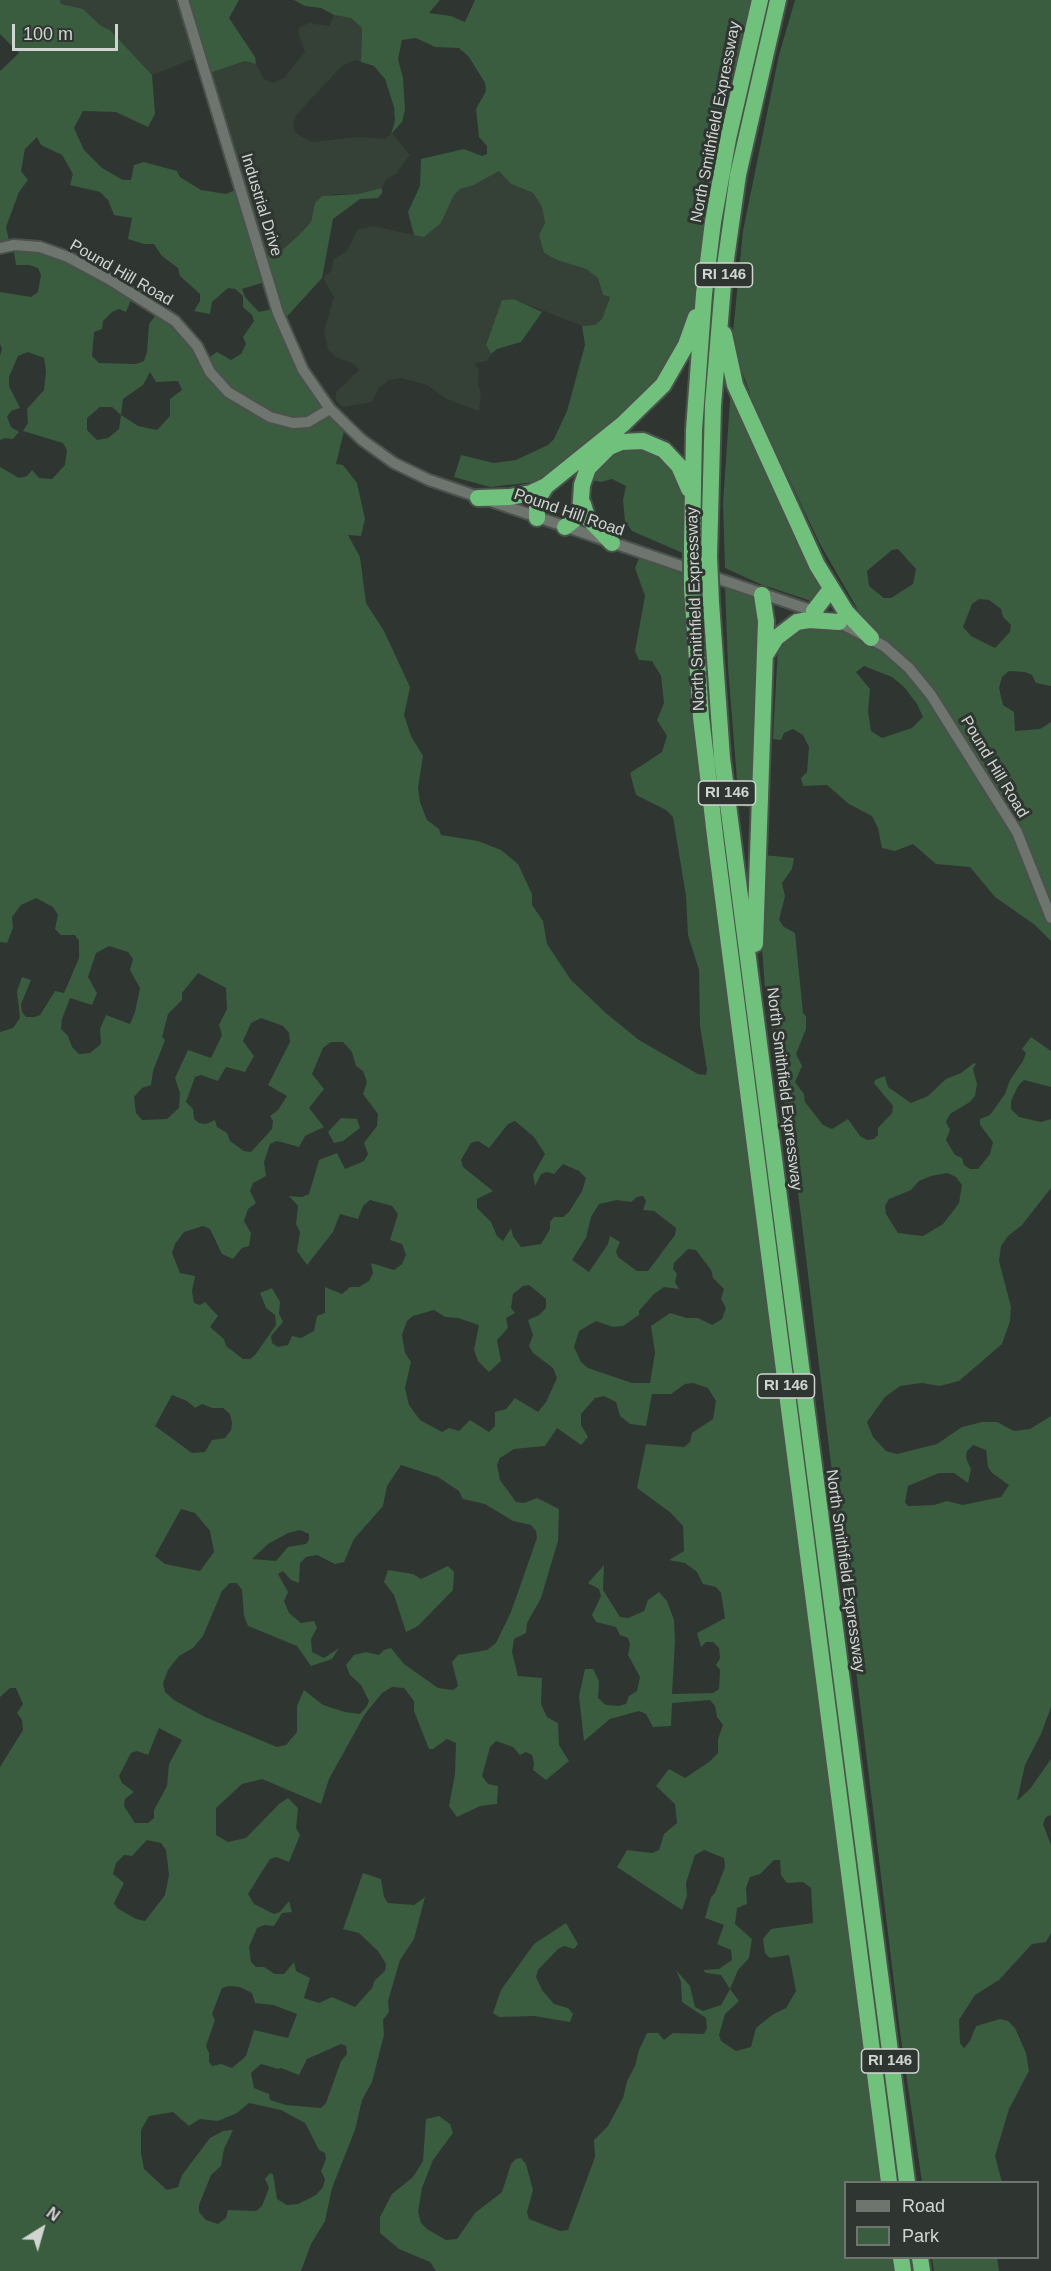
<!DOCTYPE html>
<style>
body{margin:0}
#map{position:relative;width:1051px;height:2271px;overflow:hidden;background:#2f3530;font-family:Arial,sans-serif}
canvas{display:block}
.legend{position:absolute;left:844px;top:2181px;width:195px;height:78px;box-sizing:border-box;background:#2f3530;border:2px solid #707570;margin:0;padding:8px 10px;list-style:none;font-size:18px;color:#d1d5d1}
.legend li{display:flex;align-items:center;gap:12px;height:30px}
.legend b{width:30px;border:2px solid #707570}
.north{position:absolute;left:12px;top:2199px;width:60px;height:60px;-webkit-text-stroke:4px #2f3530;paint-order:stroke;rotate:37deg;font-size:16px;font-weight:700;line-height:24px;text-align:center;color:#d1d5d1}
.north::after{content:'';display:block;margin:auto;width:21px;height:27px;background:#d1d5d1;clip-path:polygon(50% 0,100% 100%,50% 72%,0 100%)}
.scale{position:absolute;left:12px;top:24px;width:106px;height:27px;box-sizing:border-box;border:3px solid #d1d5d1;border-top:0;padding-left:8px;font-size:18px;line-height:21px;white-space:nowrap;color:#d1d5d1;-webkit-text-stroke:4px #2f3530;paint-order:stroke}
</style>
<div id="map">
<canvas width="1051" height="2271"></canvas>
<ul class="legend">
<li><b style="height:8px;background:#6e756f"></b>Road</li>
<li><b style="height:16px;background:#395d3e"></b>Park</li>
</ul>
<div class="north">N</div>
<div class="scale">100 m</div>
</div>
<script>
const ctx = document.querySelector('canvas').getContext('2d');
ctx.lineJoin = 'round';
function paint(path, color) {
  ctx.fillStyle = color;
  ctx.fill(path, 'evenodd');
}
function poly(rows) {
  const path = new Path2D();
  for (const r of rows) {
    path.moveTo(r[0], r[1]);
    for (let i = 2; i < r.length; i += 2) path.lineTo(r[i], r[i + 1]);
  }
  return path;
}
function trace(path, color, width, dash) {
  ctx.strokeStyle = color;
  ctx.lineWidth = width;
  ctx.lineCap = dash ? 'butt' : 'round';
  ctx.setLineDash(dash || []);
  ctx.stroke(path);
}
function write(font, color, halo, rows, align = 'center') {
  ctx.font = font + ' Arial,sans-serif';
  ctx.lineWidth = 6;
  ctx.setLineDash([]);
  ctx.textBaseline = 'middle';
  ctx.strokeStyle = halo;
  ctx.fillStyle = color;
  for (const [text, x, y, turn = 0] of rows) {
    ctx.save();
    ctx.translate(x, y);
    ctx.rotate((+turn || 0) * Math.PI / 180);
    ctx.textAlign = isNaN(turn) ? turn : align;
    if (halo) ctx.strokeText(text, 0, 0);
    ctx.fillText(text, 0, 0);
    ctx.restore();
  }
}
const built = poly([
 [60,0,184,0,200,56,152,75,110,30,101,26,83,9,61,4],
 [334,15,351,18,362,28,361,62,356,60,342,66,296,115,293,125,296,133,311,142,359,137,384,139,392,133,410,155,397,173,386,180,382,188,358,194,334,194,315,203,311,222,300,234,280,252,261,257,207,74,245,61,256,64,264,79,272,83,284,78,305,52,298,32,300,27,309,23,329,26],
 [499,171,511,184,533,193,542,207,545,223,544,253,557,260,586,269,598,278,603,295,610,297,602,319,595,325,582,326,514,299,502,300,486,345,491,355,487,361,474,363,479,370,478,386,481,391,479,411,447,399,427,385,401,378,389,380,378,389,372,402,343,407,336,401,336,392,359,370,354,364,336,357,328,349,324,331,334,297,323,278,331,271,334,259,347,251,357,230,373,226,414,235,441,223,454,195,460,189,474,185]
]);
const green = poly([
 [0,0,60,0,61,4,83,9,101,26,110,30,152,75,155,114,148,127,116,112,83,111,74,128,84,150,102,168,123,180,131,180,134,165,144,162,177,171,180,177,201,190,226,194,240,188,261,257,280,252,300,234,311,222,315,203,322,196,358,194,382,188,382,193,378,198,360,199,333,219,322,278,282,322,299,360,346,423,336,464,343,465,357,483,365,519,361,536,348,535,360,557,366,603,384,631,410,687,404,715,411,736,423,756,418,788,420,802,427,820,439,829,441,835,478,841,501,850,518,864,532,894,532,905,543,921,547,944,571,980,607,1014,639,1040,698,1074,706,1075,707,1069,700,1026,699,970,688,935,686,896,673,817,666,810,636,795,630,773,662,752,667,736,657,720,664,703,661,676,652,661,639,660,635,651,645,596,635,568,639,558,685,575,684,606,889,2182,846,2182,846,2258,900,2258,902,2271,436,2271,430,2262,399,2249,380,2233,380,2217,392,2194,413,2177,423,2161,426,2119,439,2116,450,2124,453,2133,433,2160,422,2188,418,2212,421,2223,427,2229,446,2240,457,2239,475,2213,502,2192,511,2164,516,2159,521,2158,526,2164,533,2190,527,2212,529,2219,560,2231,568,2230,595,2157,594,2140,608,2126,623,2098,627,2081,635,2066,639,2050,647,2033,658,2033,664,2040,673,2033,704,2034,707,2028,706,2018,682,2002,681,1982,676,1970,690,1986,695,2007,703,2011,721,2005,730,1989,721,1975,706,1973,703,1970,719,1969,732,1960,731,1950,717,1944,724,1925,705,1918,711,1897,715,1893,725,1867,724,1858,704,1850,695,1855,686,1883,687,1896,682,1910,617,1867,627,1850,652,1853,659,1850,664,1834,677,1823,675,1804,656,1786,669,1769,685,1778,709,1762,718,1753,718,1739,723,1725,717,1717,715,1706,710,1700,672,1703,671,1726,653,1727,646,1714,639,1711,610,1719,584,1741,579,1696,585,1669,593,1669,599,1681,598,1698,606,1705,618,1706,626,1704,629,1696,637,1691,640,1677,628,1655,630,1645,628,1638,620,1635,616,1627,596,1622,592,1615,601,1596,599,1589,588,1583,604,1565,603,1590,620,1617,628,1618,644,1611,648,1600,659,1592,667,1601,674,1620,675,1641,672,1694,713,1693,719,1689,720,1670,716,1665,720,1658,719,1648,713,1642,706,1642,701,1647,697,1633,725,1618,721,1593,716,1587,703,1584,697,1572,685,1563,669,1560,684,1551,683,1526,671,1513,637,1488,646,1444,684,1447,690,1442,692,1433,713,1419,716,1401,708,1388,693,1383,685,1384,671,1394,652,1394,646,1426,630,1424,620,1416,616,1402,604,1396,595,1398,581,1414,581,1425,588,1437,581,1445,557,1428,545,1446,514,1449,500,1458,497,1465,500,1480,516,1502,524,1503,537,1498,559,1509,558,1541,541,1598,527,1623,526,1633,514,1639,512,1652,518,1676,542,1678,541,1704,547,1717,558,1723,559,1745,569,1761,546,1780,533,1770,534,1763,532,1755,526,1752,520,1755,513,1747,496,1741,490,1747,482,1776,488,1784,498,1786,497,1804,480,1806,457,1817,449,1806,455,1774,456,1743,447,1739,433,1749,429,1749,414,1711,414,1701,404,1688,392,1687,382,1693,365,1714,329,1779,321,1804,262,1779,242,1784,216,1808,216,1835,228,1842,246,1838,279,1804,288,1798,298,1808,296,1828,300,1835,289,1862,276,1857,270,1859,248,1894,254,1904,274,1914,280,1912,289,1901,292,1912,282,1913,274,1926,264,1925,257,1928,249,1947,251,1962,256,1967,264,1967,275,1974,284,1974,294,1962,296,1971,310,1978,304,1998,319,2003,332,1997,355,2007,372,1988,375,1980,385,1971,386,1964,378,1951,359,1933,343,1929,363,1873,381,1879,384,1897,388,1903,414,1905,425,1897,414,1939,400,1960,388,2001,389,2012,383,2020,384,2035,372,2082,362,2100,355,2130,332,2188,325,2221,311,2244,301,2271,0,2271,0,1767,23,1730,22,1720,17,1713,23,1704,16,1688,10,1688,0,1697,0,1032,13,1028,20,1018,17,991,22,977,31,980,21,1004,22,1012,26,1017,35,1017,40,1015,55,991,64,993,79,958,79,941,75,935,61,935,55,929,58,915,53,907,36,898,21,905,12,917,13,928,7,943,0,942,0,467,19,478,27,476,32,470,39,478,52,479,65,465,67,450,63,443,23,431,28,423,27,409,44,390,46,371,44,358,28,352,18,356,9,377,9,386,20,408,11,411,7,417,11,427,19,432,13,439,5,438,0,440,0,356,2,349,0,344,0,292,31,297,38,292,41,275,38,268,29,265,16,265,13,246,41,246,133,295,126,312,119,309,112,312,103,321,102,329,94,332,92,356,99,363,136,364,144,361,147,352,149,324,158,312,172,322,204,361,217,352,231,360,241,354,246,344,243,337,254,321,252,315,243,307,243,296,235,289,228,288,212,302,210,314,194,311,200,301,200,294,180,276,178,268,162,256,154,244,144,244,128,239,132,218,114,215,108,200,100,192,70,185,73,174,62,155,41,145,37,137,25,149,21,171,28,180,19,192,6,227,10,245,0,248,0,71,19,53,0,34],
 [268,281,276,308,259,312,245,297,242,289],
 [150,372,156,382,178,381,182,390,170,399,170,416,157,430,138,426,121,415,123,399,143,385],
 [100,407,112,407,121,415,119,429,108,438,97,440,87,430,87,418],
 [109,946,128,952,133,959,130,970,140,988,135,1012,130,1024,106,1015,100,1029,101,1044,90,1053,79,1054,72,1047,68,1036,61,1029,62,1019,70,998,92,1005,97,993,88,977,96,953],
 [198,973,226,988,227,1009,219,1025,222,1035,211,1058,188,1050,175,1078,180,1093,179,1108,167,1119,142,1120,136,1113,134,1097,142,1088,151,1085,153,1071,165,1040,162,1037,168,1014,182,1000,182,993],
 [261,1018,283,1026,289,1033,290,1042,268,1085,287,1096,278,1110,270,1116,273,1121,272,1129,251,1152,244,1151,230,1141,227,1133,217,1127,215,1120,206,1124,199,1123,194,1119,193,1109,186,1102,195,1077,201,1075,218,1081,226,1067,245,1072,254,1056,243,1041,251,1023],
 [331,1042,343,1042,352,1052,356,1066,363,1071,367,1082,363,1094,378,1114,377,1126,364,1143,368,1154,364,1161,345,1169,337,1153,319,1160,309,1194,302,1197,289,1196,298,1206,296,1224,300,1232,297,1251,307,1265,333,1232,340,1214,358,1219,363,1206,370,1200,392,1206,398,1214,390,1240,402,1244,406,1255,402,1264,394,1270,371,1263,373,1273,369,1281,359,1287,350,1287,342,1294,325,1287,325,1313,317,1316,314,1331,301,1338,292,1336,288,1345,278,1347,272,1343,271,1336,283,1322,279,1314,280,1302,272,1288,260,1293,266,1308,275,1315,276,1325,255,1355,250,1359,243,1359,226,1346,224,1339,210,1327,218,1316,205,1302,200,1305,194,1303,192,1291,195,1276,180,1273,172,1253,175,1244,184,1232,203,1226,210,1229,222,1254,233,1259,242,1248,249,1246,251,1233,244,1221,248,1209,256,1203,250,1191,253,1183,266,1176,264,1162,270,1144,277,1141,299,1147,305,1136,324,1127,309,1108,324,1089,312,1074,323,1048],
 [515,1121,534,1137,545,1154,533,1175,535,1186,541,1174,547,1172,554,1174,563,1164,579,1171,586,1178,582,1191,569,1212,563,1217,554,1217,550,1222,550,1229,541,1244,521,1247,513,1236,511,1228,503,1241,497,1236,491,1222,477,1208,477,1199,493,1191,463,1167,461,1160,471,1143,478,1141,489,1148,508,1124],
 [643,1196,646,1201,643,1210,654,1211,676,1228,675,1235,648,1271,637,1271,618,1257,616,1251,620,1242,610,1236,608,1244,589,1272,572,1260,586,1238,591,1217,599,1204,617,1200,631,1202,637,1197],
 [688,1249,696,1250,711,1270,713,1278,724,1289,721,1299,726,1308,722,1319,712,1325,698,1318,687,1318,670,1313,651,1326,655,1353,650,1383,632,1383,588,1368,581,1362,574,1347,579,1331,596,1321,613,1327,623,1326,639,1315,639,1311,654,1294,664,1287,679,1289,675,1282,677,1274,673,1269,674,1263],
 [529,1285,546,1299,546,1308,539,1315,528,1320,533,1335,529,1346,533,1353,553,1368,557,1378,546,1402,538,1412,515,1398,506,1409,495,1412,495,1426,489,1432,470,1420,459,1431,449,1428,442,1432,420,1420,409,1405,405,1388,411,1362,405,1353,402,1335,407,1321,413,1316,434,1310,445,1317,458,1318,479,1325,474,1350,478,1361,489,1372,501,1361,497,1340,508,1328,506,1318,515,1313,511,1308,513,1294,523,1286],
 [172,1395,187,1401,195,1408,202,1404,212,1408,223,1408,230,1414,232,1423,231,1430,225,1438,212,1440,205,1452,192,1453,155,1426],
 [401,1465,438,1477,459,1491,463,1499,485,1504,513,1521,531,1525,536,1531,537,1538,511,1612,496,1643,487,1650,458,1655,452,1662,458,1686,453,1690,438,1688,404,1664,391,1648,384,1650,379,1655,366,1652,354,1655,346,1665,350,1675,361,1685,369,1701,367,1706,360,1714,345,1712,323,1705,304,1690,297,1706,297,1732,286,1745,277,1747,205,1717,174,1700,165,1692,163,1683,168,1670,179,1656,193,1648,203,1636,222,1591,230,1583,237,1583,242,1590,244,1616,248,1626,297,1646,311,1666,332,1659,339,1648,324,1658,312,1652,311,1639,317,1628,314,1621,301,1623,289,1613,284,1601,288,1592,278,1574,283,1571,291,1580,299,1583,300,1563,306,1557,317,1555,335,1564,344,1562,354,1539,383,1506,387,1486],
 [181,1509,195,1513,210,1531,214,1552,200,1571,165,1564,155,1556],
 [300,1530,309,1534,309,1540,306,1544,288,1547,276,1561,252,1559,268,1544,288,1533],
 [159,1728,182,1740,169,1764,167,1786,154,1810,154,1818,148,1823,135,1823,124,1806,125,1799,134,1792,122,1783,119,1776,131,1753,137,1751,148,1755],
 [147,1840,161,1843,166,1850,169,1875,165,1895,145,1921,136,1919,117,1908,114,1903,124,1883,113,1874,116,1863,124,1855,132,1856],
 [774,1860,780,1860,781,1875,787,1883,803,1882,811,1888,813,1923,771,1929,763,1939,765,1953,770,1958,789,1955,796,1991,786,2008,772,2015,756,2028,751,2047,736,2051,721,2041,719,2035,725,2014,739,2001,730,1989,738,1970,749,1958,752,1939,735,1924,737,1908,747,1904,746,1888,750,1877,760,1874],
 [229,1986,240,1987,252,1993,255,2003,273,2005,297,2014,288,2038,254,2030,246,2056,232,2068,221,2064,212,2066,209,2062,209,2053,206,2046,215,2020,212,2014,215,2006,222,1988],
 [341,2044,346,2046,347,2054,341,2061,326,2103,321,2108,286,2105,270,2100,269,2094,254,2088,251,2073,261,2064,278,2069,281,2068,299,2075,307,2059],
 [249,2103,281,2110,305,2123,319,2150,325,2153,326,2159,321,2171,325,2179,323,2187,316,2195,298,2204,287,2205,277,2199,273,2174,270,2173,265,2179,269,2188,262,2206,256,2211,228,2210,226,2218,218,2224,206,2220,199,2212,199,2205,211,2175,221,2166,224,2149,233,2130,223,2131,210,2138,182,2175,178,2187,167,2190,144,2169,141,2153,141,2130,149,2116,173,2112,189,2126,200,2119,218,2121,237,2113],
 [184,0,239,0,229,18,255,57,256,64,245,61,207,74],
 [294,0,440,0,429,13,451,16,465,22,475,0,751,0,696,316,672,372,566,462,535,482,490,487,454,477,461,455,494,463,516,460,548,445,554,439,567,411,585,345,582,326,595,325,602,319,610,297,603,295,598,278,586,269,557,260,544,253,539,235,545,223,542,207,533,193,511,184,499,171,474,185,460,189,454,195,441,223,424,237,414,235,408,212,420,186,421,159,464,149,482,156,487,154,487,146,479,137,476,109,486,91,485,83,469,57,459,48,435,47,416,38,402,40,398,59,403,78,405,110,402,122,391,134,395,121,394,107,385,79,374,66,361,62,362,28,351,18,334,15,321,8,305,6],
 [795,0,1051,0,1051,686,1036,683,1032,675,1025,672,1009,671,1002,677,999,688,1003,705,1014,712,1015,731,1040,729,1051,722,1051,941,1035,925,995,897,970,867,936,864,913,844,895,851,882,848,878,828,872,816,849,804,827,785,803,786,801,778,807,772,809,747,803,735,793,729,784,733,781,740,773,739,778,646,806,621,865,622,820,544,755,408,732,343,743,231,779,55],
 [898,549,916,569,913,584,891,598,884,598,869,586,867,571,892,550],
 [979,599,989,600,1001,609,1003,617,1011,625,1010,632,995,648,971,636,963,627,972,604],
 [864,666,892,677,904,687,917,704,923,717,912,728,882,738,871,731,868,711,870,689,856,672],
 [514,299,542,312,521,342,497,349,491,354,486,345,502,300],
 [731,386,823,590,814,602,760,584,725,568,723,503],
 [648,442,687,482,685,554,632,531,625,521,623,500,626,486,612,479,601,482,585,479,603,451],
 [725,586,759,599,759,808,739,806,728,667],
 [763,855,794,858,792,869,782,883,785,896,779,920,784,927,795,933,803,1013,806,1016,806,1029,796,1054,802,1066,795,1082,804,1094,805,1102,823,1125,832,1129,848,1119,860,1136,867,1140,874,1139,878,1135,878,1128,892,1113,893,1106,874,1083,875,1080,885,1076,888,1087,911,1103,928,1096,946,1079,961,1073,974,1063,976,1064,973,1069,977,1084,975,1096,970,1102,950,1114,946,1122,950,1130,946,1140,955,1155,962,1158,964,1165,970,1169,978,1169,990,1154,993,1142,980,1125,980,1119,990,1115,1005,1094,1010,1080,1023,1061,1026,1053,1022,1049,1031,1037,1051,1051,1051,1087,1024,1080,1018,1086,1011,1101,1011,1109,1019,1117,1041,1122,1051,1119,1051,1188,1022,1225,1008,1236,1001,1246,999,1261,1011,1307,1010,1321,1002,1344,959,1381,940,1386,922,1383,900,1386,885,1397,867,1422,873,1437,886,1451,897,1454,937,1444,962,1427,982,1422,997,1422,1014,1431,1030,1429,1051,1416,1051,1707,1041,1734,1025,1765,1017,1801,1030,1789,1051,1759,1051,1815,1046,1817,1043,1824,1051,1845,1051,1933,1046,1942,1032,1944,999,1980,975,1995,959,2020,960,2043,964,2048,970,2041,976,2026,1000,2019,1008,2021,1015,2028,1026,2053,1029,2071,1009,2109,995,2156,1002,2182,922,2182,900,2032,790,1126,780,1084,765,988,760,921],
 [947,1173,956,1177,962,1185,959,1203,950,1215,943,1224,923,1236,898,1233,886,1214,885,1206,889,1199,911,1190,919,1181,931,1176],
 [973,1445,986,1450,988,1467,992,1473,1009,1485,1001,1497,963,1505,947,1501,934,1505,908,1506,905,1502,908,1486,939,1473,954,1473,968,1483,971,1469,966,1458,967,1451],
 [341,1118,357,1119,360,1128,343,1141,334,1143,328,1132],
 [448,1566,454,1572,453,1590,418,1626,406,1632,394,1595,384,1582,388,1570,413,1574,421,1579],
 [566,1923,578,1944,574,1949,564,1946,558,1949,538,1970,536,1977,542,1990,554,2004,568,2008,573,2014,570,2022,534,2016,499,2017,493,2013,501,1990,534,1944],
 [932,2258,997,2258,999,2271,934,2271]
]);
const tertiary = poly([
 [183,0,278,313,303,370,330,409,362,440,394,463,429,480,819,613],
 [0,248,14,245,40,247,68,257,109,279,175,321,197,346,210,372,228,392,270,417,293,423,308,422,330,409],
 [833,619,884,646,909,668,931,695,1017,832,1051,918]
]);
const motorway = poly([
 [724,334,735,385,817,565,846,612,871,638],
 [478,498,510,497,531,493,546,486,623,424,663,385,686,345,696,317],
 [583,504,587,517,612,543],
 [537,518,537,500,546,486],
 [565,527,580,515,582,485,588,468,609,447,621,442,643,441,664,450,679,466,689,489],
 [692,546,694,430,704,294,713,222,728,139,760,0],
 [709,556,713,405,724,273,738,175,778,0],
 [692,588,701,717,716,844,889,2182],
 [711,602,722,758,907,2182],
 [814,611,830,590],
 [766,654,776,638,797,622,809,620,839,622],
 [755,944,766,621,762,595],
 [901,2258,903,2271],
 [920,2258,922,2271]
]);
const motorwayBridge = poly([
 [692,546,692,588],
 [709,556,711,602]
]);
const shields = [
 [724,275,57],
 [727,793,57],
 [786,1386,57],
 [890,2061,57]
];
const shieldNames = [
 ["RI 146",724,275],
 ["RI 146",727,793],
 ["RI 146",786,1386],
 ["RI 146",890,2061]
];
const streetNames = [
 ["North Smithfield Expressway",716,122,-79],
 ["Industrial Drive",261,205,73],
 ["Pound Hill Road",121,273,30],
 ["Pound Hill Road",569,513,19],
 ["North Smithfield Expressway",696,609,-92],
 ["Pound Hill Road",994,767,59],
 ["North Smithfield Expressway",784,1089,83],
 ["North Smithfield Expressway",845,1571,82]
];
paint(built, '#354036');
paint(green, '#395d3e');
trace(tertiary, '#4b514c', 14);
trace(motorway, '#4b514c', 20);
trace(tertiary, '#6e756f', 10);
trace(motorway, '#70c17c', 16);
trace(motorwayBridge, '#4b514c', 20, []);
trace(motorwayBridge, '#70c17c', 16);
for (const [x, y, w] of shields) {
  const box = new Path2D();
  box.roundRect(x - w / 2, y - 12, w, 24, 4.5);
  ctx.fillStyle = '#2f3530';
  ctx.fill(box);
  trace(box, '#d1d5d1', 1.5);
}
write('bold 15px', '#d1d5d1', null, shieldNames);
write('16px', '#d1d5d1', '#2f3530', streetNames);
</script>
